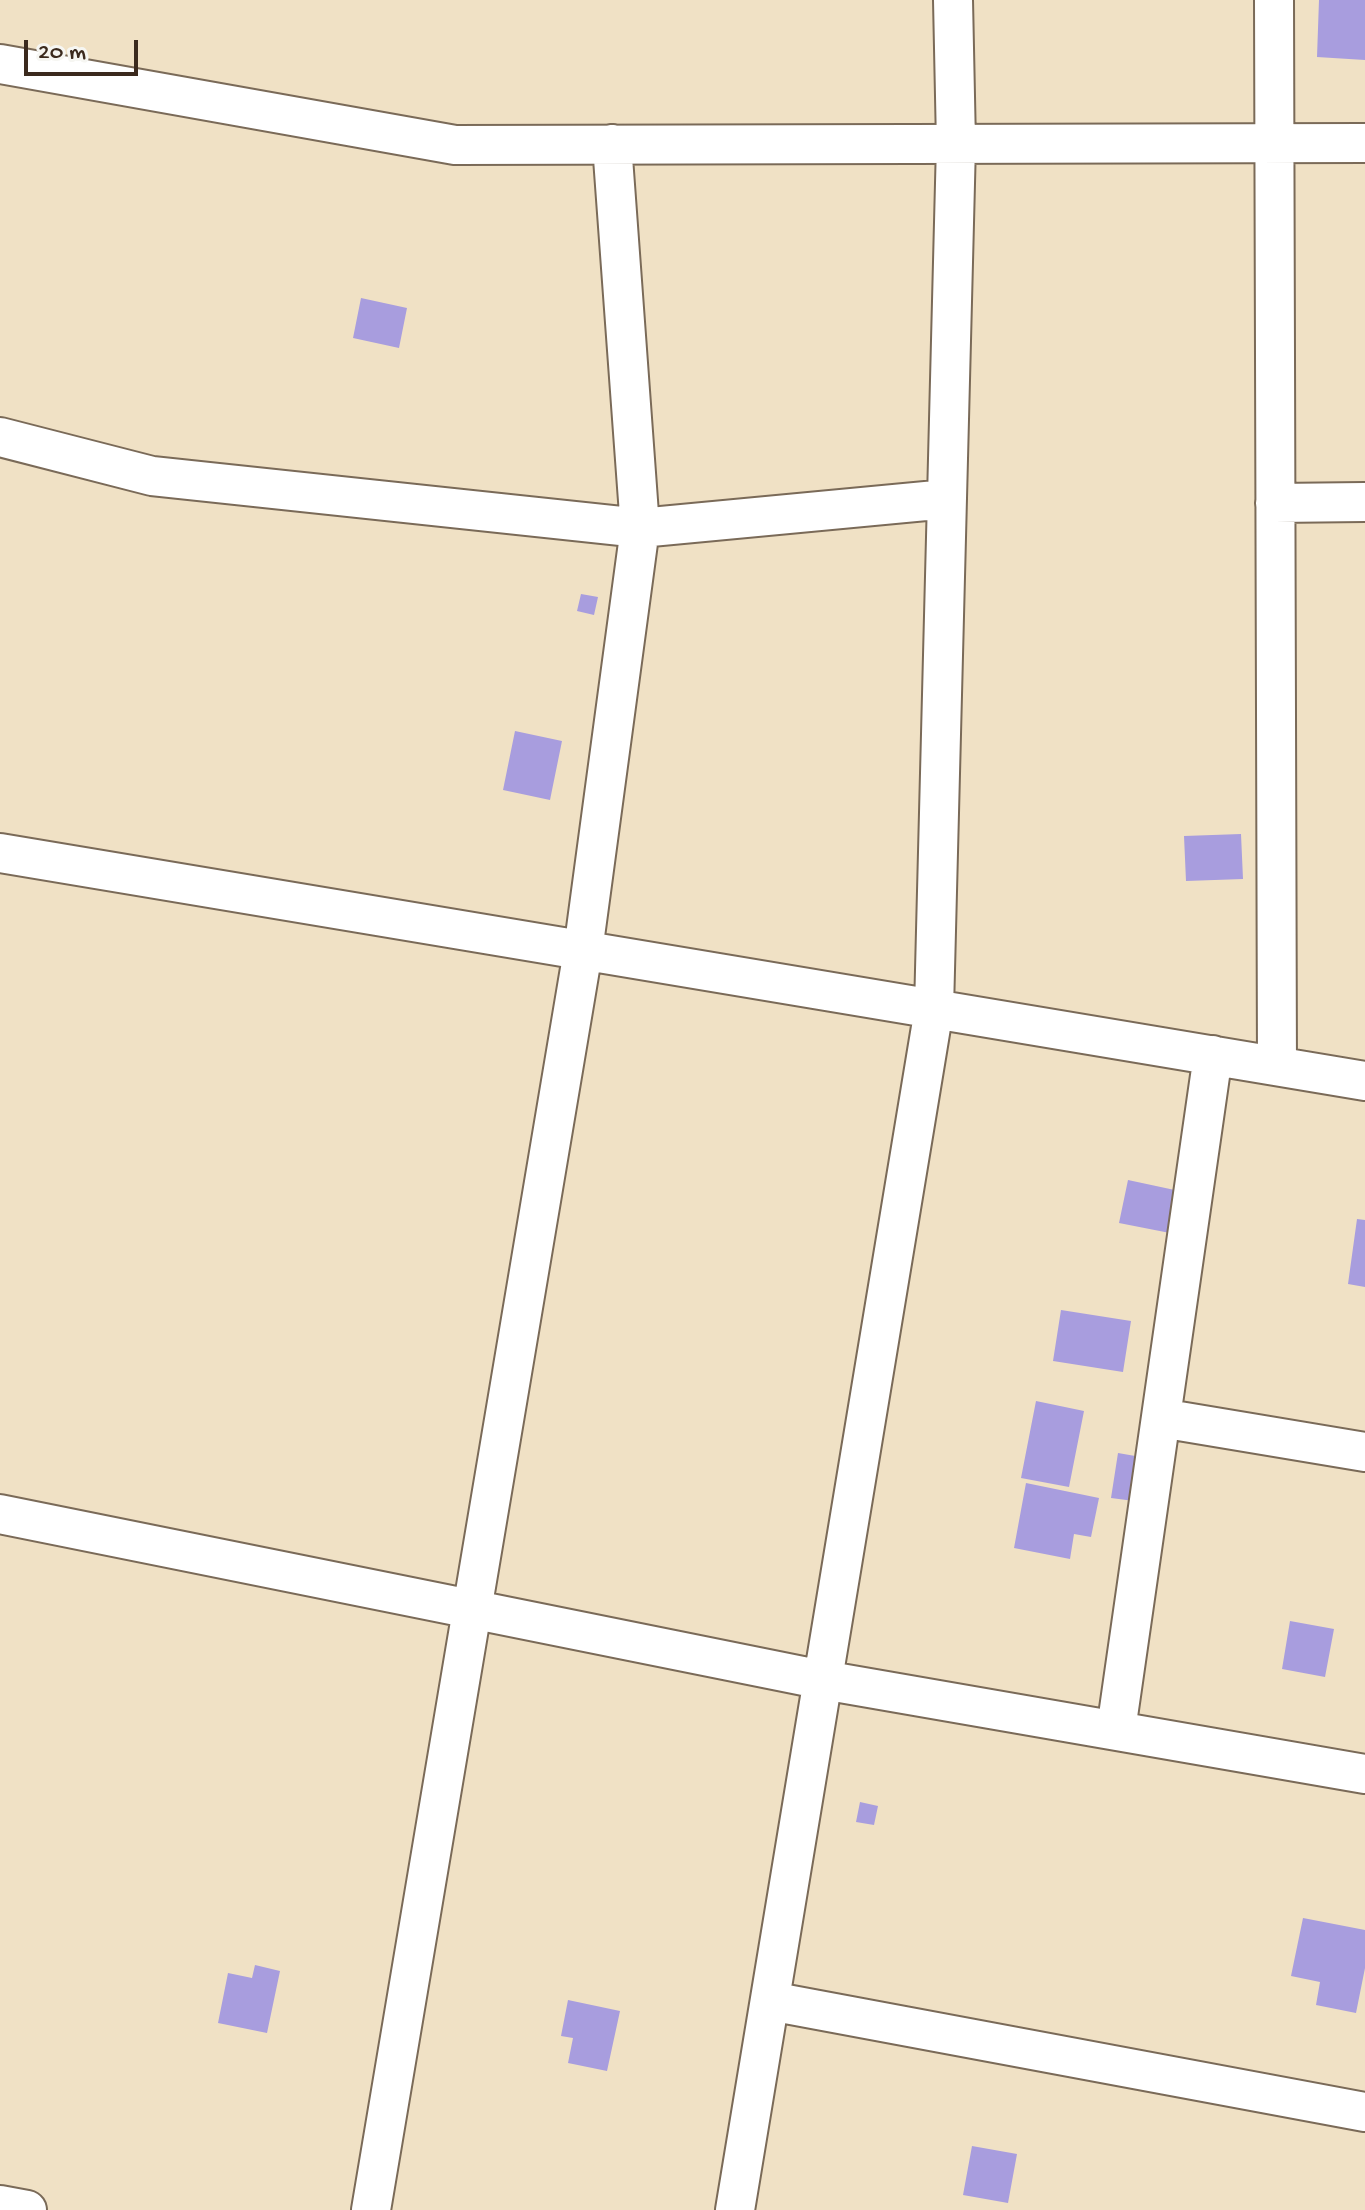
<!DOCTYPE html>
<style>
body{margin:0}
#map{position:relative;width:1365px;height:2210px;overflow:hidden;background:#f0e1c5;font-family:"Gochi Hand",sans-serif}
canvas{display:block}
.scale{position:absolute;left:24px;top:40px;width:114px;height:36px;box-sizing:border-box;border:4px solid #3b2a1e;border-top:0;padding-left:10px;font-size:24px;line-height:28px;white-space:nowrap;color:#3b2a1e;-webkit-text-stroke:6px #f6f6f2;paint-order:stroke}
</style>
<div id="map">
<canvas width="1365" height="2210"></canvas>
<div class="scale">20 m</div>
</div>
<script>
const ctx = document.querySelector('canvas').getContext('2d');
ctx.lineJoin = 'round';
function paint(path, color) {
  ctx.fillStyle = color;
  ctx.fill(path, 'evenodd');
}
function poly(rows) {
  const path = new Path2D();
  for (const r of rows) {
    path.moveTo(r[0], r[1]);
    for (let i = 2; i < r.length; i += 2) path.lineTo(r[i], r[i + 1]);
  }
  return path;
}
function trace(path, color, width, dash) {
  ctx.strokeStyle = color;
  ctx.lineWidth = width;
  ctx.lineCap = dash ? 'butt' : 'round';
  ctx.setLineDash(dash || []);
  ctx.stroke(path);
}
const building = poly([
 [1319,0,1365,0,1365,60,1317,57],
 [361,298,407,308,399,348,353,338],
 [581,594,598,597,594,615,577,611],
 [515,731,562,741,550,800,503,790],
 [1241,834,1243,879,1186,881,1184,836],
 [1128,1180,1184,1192,1175,1234,1119,1223],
 [1357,1219,1365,1220,1365,1287,1348,1284],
 [1061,1310,1131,1321,1123,1372,1053,1361],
 [1036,1401,1084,1411,1069,1487,1021,1478],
 [1118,1453,1141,1457,1134,1501,1111,1498],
 [1026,1483,1099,1498,1091,1537,1074,1534,1070,1559,1014,1548],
 [1290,1621,1334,1629,1325,1677,1282,1669],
 [860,1802,878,1806,874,1825,856,1822],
 [1303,1918,1365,1930,1365,1968,1356,2013,1316,2005,1320,1982,1291,1976],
 [255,1965,280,1971,267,2033,218,2023,228,1973,252,1978],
 [568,2000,620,2011,607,2071,568,2063,573,2038,561,2036],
 [972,2146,1017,2154,1008,2203,963,2195]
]);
const minor = poly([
 [1274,0,1277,1066],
 [0,64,455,145,1365,143],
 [0,437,152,476,640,528,947,499],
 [1275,503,1365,502],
 [0,853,1365,1081],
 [1161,1418,1365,1452],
 [0,1514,823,1680,1365,1774],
 [1116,1730,1213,1055],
 [770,2001,1365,2112],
 [0,2205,27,2210],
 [371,2210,583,951,640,528,612,144],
 [735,2210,934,1009,956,144,953,0]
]);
paint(building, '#a89dde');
trace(minor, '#7a6a58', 42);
trace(minor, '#fff', 38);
</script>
